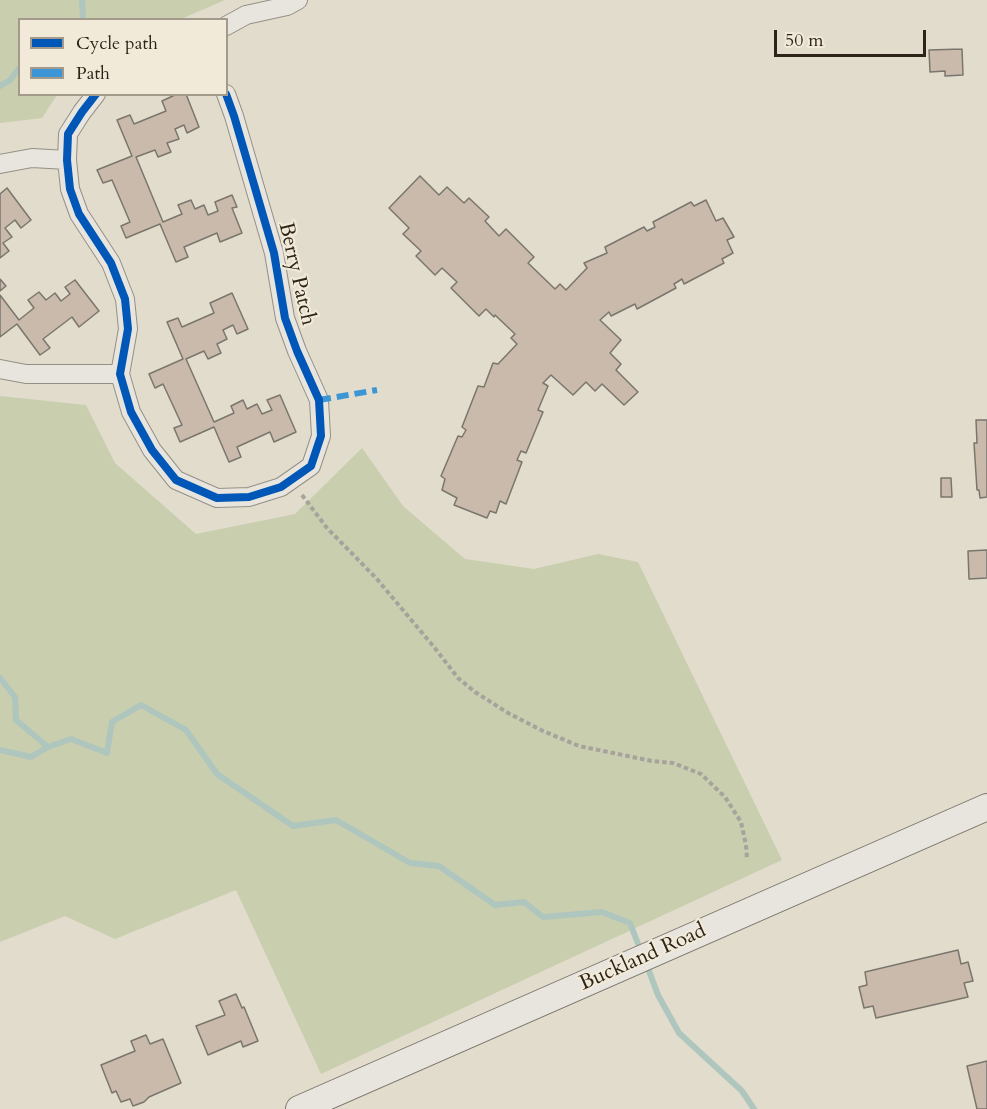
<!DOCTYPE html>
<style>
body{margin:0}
#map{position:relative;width:987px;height:1109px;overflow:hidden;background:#e2dccc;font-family:Cardo,serif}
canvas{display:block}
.legend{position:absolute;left:18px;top:18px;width:210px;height:78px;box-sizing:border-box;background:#f1ead9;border:2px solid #a39a8c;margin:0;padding:8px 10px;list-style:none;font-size:18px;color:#2e2319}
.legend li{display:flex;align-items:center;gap:12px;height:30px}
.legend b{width:30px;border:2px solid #a39a8c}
.scale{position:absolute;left:774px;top:30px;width:152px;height:27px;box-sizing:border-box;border:3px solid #2e2319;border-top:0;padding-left:8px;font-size:18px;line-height:21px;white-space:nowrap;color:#2e2319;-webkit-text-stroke:4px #f1ead9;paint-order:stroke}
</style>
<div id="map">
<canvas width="987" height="1109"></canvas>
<ul class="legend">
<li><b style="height:8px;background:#0057b8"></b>Cycle path</li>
<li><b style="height:8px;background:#3c95d4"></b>Path</li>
</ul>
<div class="scale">50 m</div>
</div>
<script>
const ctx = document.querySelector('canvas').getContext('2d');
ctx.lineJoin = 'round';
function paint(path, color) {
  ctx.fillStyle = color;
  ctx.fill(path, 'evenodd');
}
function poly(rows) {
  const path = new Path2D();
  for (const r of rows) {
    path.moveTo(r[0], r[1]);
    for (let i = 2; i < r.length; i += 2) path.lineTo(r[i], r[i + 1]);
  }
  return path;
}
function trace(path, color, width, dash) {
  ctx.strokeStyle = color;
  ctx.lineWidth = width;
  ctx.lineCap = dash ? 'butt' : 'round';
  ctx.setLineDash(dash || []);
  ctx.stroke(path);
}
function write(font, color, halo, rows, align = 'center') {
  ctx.font = font + ' Cardo,serif';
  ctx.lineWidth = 4.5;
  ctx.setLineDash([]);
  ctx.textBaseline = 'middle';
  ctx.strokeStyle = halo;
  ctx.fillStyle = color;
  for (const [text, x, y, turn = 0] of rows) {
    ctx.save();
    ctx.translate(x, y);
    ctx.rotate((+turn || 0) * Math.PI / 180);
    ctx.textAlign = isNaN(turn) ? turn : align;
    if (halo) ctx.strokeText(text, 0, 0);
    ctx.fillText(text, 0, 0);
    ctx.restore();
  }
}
const green = poly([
 [0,0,225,0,181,19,20,20,20,94,57,95,42,118,0,123],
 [0,396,86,405,115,463,196,534,295,514,362,448,403,506,465,559,534,569,598,554,638,562,782,860,321,1074,236,890,115,939,65,916,0,942]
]);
const stream = poly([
 [82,0,83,20],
 [0,86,10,80,20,67],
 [0,678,15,697,16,720,48,747],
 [0,750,31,757,48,747,71,739,107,753,112,722,141,705,186,730,217,774,293,826,336,820,410,863,439,866,495,905,524,902,543,917,602,912,630,923,642,954],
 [646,963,658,995,679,1033,742,1091,754,1109]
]);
const building = poly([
 [962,49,963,75,945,76,945,71,930,72,929,50,962,49],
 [177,94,186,94,199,127,187,133,184,125,175,129,179,139,167,143,171,152,158,157,155,150,136,157,163,222,182,214,178,205,191,200,195,209,204,205,208,215,218,211,215,202,232,195,237,207,232,208,242,233,220,242,217,233,184,247,188,257,176,262,160,224,126,238,121,226,130,222,112,180,103,183,97,170,132,156,117,120,130,115,134,124,166,111,162,101,177,94],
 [420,176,439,195,447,187,464,203,469,198,489,217,485,221,499,236,506,229,534,257,528,263,555,289,560,284,566,290,587,268,584,263,607,253,605,247,644,227,647,231,655,227,653,222,691,202,694,206,706,200,716,221,723,218,734,237,727,240,733,253,722,259,724,263,684,284,682,279,674,284,676,288,637,309,635,304,611,316,609,312,600,320,621,340,610,353,621,364,616,370,638,392,624,405,602,384,595,391,586,382,573,395,551,375,543,383,548,386,538,410,543,412,526,453,521,451,517,460,522,462,506,504,500,501,496,513,490,511,487,518,454,505,457,498,442,490,445,479,441,476,458,436,462,437,466,430,462,427,478,386,484,387,493,363,498,364,517,344,511,338,515,334,495,315,494,317,486,309,479,316,451,288,457,282,442,268,435,275,416,256,421,251,403,234,409,228,389,208,420,176],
 [7,188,31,220,21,228,15,220,5,228,12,237,3,243,9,251,0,258,0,194,7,188],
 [0,279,6,286,0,291,0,279],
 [75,280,99,311,79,327,72,317,43,339,50,348,40,355,17,324,0,337,0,295,19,320,34,308,28,300,39,292,46,300,55,293,61,301,70,294,65,287,75,280],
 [232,293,248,329,237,334,233,325,223,330,227,339,217,344,221,353,208,359,204,351,186,359,214,422,234,413,231,406,243,400,247,409,257,404,262,414,272,410,267,400,280,395,296,432,274,442,270,432,237,447,241,457,229,462,214,427,180,442,174,428,182,425,163,384,155,388,149,374,183,359,167,322,178,318,182,327,214,313,210,303,232,293],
 [976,420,987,420,987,497,980,498,979,490,977,490,974,443,977,443,976,420],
 [941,478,951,478,952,497,941,497,941,478],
 [987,550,987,578,969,579,968,551,987,550],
 [958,950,961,964,968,962,973,981,964,983,968,997,876,1018,873,1006,864,1008,859,987,867,985,865,972,958,950],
 [236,994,242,1008,244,1007,258,1041,243,1047,241,1041,208,1055,196,1026,225,1015,219,1001,236,994],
 [146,1035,150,1044,163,1039,181,1083,149,1097,144,1102,133,1106,130,1099,121,1102,116,1091,112,1093,101,1065,135,1051,131,1041,146,1035],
 [987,1061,987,1109,977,1109,967,1066,987,1061]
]);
const path = poly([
 [302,495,327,528,376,578,434,647,458,678,475,692,508,713,543,731,579,746,652,761,673,763,701,774,725,797,741,822,746,845,747,859]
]);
const street = poly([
 [226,26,246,15,287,6,298,0],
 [96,94,82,112,68,134,67,160,70,189,79,214,111,263,125,299,128,329,120,374,131,412,152,450,176,480,217,498,249,497,281,487,311,466,321,436,319,400,297,351,285,318,274,253,234,116,226,94],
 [0,164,32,158,67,160],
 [0,369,26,374,120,374]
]);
const secondary = poly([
 [299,1109,987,807]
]);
const quiet = poly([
 [319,400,377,390]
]);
const cycleway = poly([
 [96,94,82,112,68,134,67,160,70,189,79,214,111,263,125,299,128,329,120,374,131,412,152,450,176,480,217,498,249,497,281,487,311,466,321,436,319,400,297,351,285,318,274,253,234,116,226,94]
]);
const streetNames = [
 ["Berry Patch",296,274,77],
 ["Buckland Road",643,958,-24]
];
paint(green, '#c9ceae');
trace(stream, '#afc6bf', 6);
paint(building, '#c9baac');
trace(building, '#7b766d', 1.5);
trace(street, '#949086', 20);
trace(secondary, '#7b766d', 28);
trace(path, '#a6a29c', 4, [4.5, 3]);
trace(street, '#e8e5de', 18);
trace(secondary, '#e8e5de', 26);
trace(quiet, '#3c95d4', 6, [12, 6]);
trace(cycleway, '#0057b8', 8);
write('21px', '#2e2319', '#f1ead9', streetNames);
</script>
